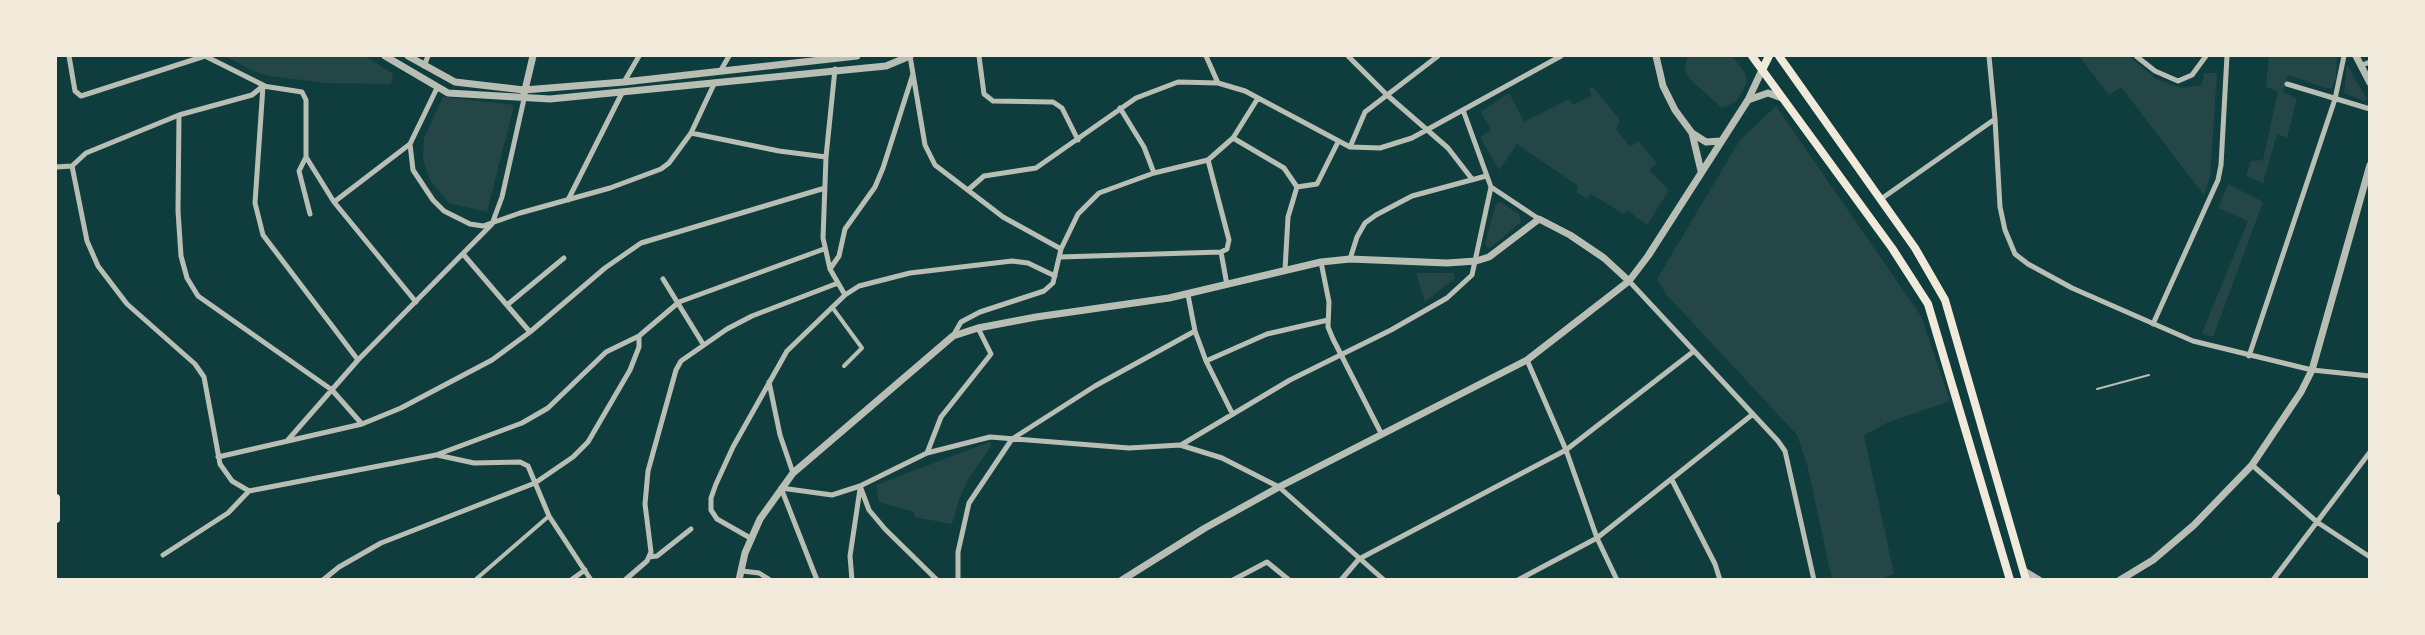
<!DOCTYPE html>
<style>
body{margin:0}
#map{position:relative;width:2425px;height:635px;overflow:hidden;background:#0f3d3e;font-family:Commissioner,sans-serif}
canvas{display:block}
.frame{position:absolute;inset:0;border:57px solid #f1e9da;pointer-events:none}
</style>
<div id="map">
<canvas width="2425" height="635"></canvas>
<div class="frame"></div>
</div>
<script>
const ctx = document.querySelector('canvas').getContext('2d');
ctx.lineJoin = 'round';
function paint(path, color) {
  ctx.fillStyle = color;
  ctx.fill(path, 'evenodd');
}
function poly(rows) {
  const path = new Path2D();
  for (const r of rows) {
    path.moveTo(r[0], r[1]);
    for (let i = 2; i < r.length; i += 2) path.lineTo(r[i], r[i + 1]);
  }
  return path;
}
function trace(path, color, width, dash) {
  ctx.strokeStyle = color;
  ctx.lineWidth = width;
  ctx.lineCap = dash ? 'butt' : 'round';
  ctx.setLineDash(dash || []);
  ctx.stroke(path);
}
const green = poly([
 [225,56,365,56,393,74,391,84,325,83,270,76,253,71],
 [1688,56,1732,56,1745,73,1747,83,1736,102,1722,108,1695,84,1687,75,1685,67],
 [2079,56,2129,56,2156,79,2182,88,2202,85,2204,73,2217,73,2210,177,2204,195,2121,87,2109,95],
 [2269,56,2337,56,2336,78,2332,88,2325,88,2288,75,2283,92,2297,98,2287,138,2277,134,2263,183,2246,176,2251,161,2263,160,2278,91,2266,87],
 [2347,65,2367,99,2364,101,2344,93],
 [1593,87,1620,120,1616,129,1630,147,1638,141,1657,163,1649,170,1669,190,1647,225,1627,210,1624,214,1591,194,1587,199,1576,192,1578,186,1517,144,1499,170,1480,137,1491,130,1481,112,1509,93,1524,122,1569,99,1573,105,1591,96,1589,89],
 [443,97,514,105,487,212,449,203,430,180,423,159,424,138],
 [1776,106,1921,316,1950,401,1889,422,1864,435,1894,574,1880,579,1832,579,1807,464,1797,435,1666,294,1657,279,1740,140],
 [2228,184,2263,202,2213,337,2202,333,2248,221,2218,208],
 [1500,202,1519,214,1521,222,1489,249,1485,244,1496,204],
 [1416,273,1453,273,1455,276,1454,279,1425,302],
 [989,442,992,445,969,478,960,497,952,524,914,517,914,512,879,502,876,485]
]);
const service = poly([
 [2097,389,2149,375]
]);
const pedestrian = poly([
 [832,307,862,348,844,366],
 [475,580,549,516]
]);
const minor = poly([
 [69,56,75,91,81,96,205,56],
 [205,56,265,86],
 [979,56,984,94,993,101,1053,102,1062,108,1078,140],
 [1206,56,1218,83],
 [1348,56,1387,95,1448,148,1472,179],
 [1989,56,1995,119],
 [2136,56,2155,71,2178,81,2192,75,2206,56],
 [2362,65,2370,62],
 [424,66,428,56],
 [835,69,826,157,823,238,830,269,845,295],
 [721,70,729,56],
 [913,74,925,145,935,165,1003,217,1061,249,1053,283,1044,291,980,312,961,322,953,336],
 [624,82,639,56],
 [2287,84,2370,109],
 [263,86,255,203,263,235,358,360],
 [437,88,410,144,413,170,433,200,444,211,470,224,483,226,520,213,610,188,661,169,669,163,691,133,715,82],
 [1120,108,1144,147,1154,173],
 [179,115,178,211,181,256,187,278,198,296,332,390,362,424],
 [691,133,779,151,826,157],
 [1233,138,1284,168,1297,187],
 [1350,147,1365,112,1438,56],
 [306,157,299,171,310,214],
 [1208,160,1229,240,1227,249,1221,252],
 [72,166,86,153,179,115,252,95,263,86,302,92,306,100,306,157,334,202,416,302],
 [56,167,72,166,87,241,98,266,127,304,195,364,204,377,220,464,232,481,249,491],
 [1491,187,1539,219],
 [968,190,984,176,1036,168,1136,98,1178,82,1218,83,1245,91,1350,147,1380,148,1412,138,1561,56],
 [1881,199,1995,119,2000,207,2005,230,2015,254,2028,264,2072,288,2193,341,2312,370,2370,376],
 [568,200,622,93],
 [334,202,410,144],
 [1061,249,1078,214,1099,193,1154,173,1208,160,1233,138,1258,98],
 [463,254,530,332],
 [1060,257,1221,252,1227,285],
 [1350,259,1357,237,1365,223,1376,215,1412,196,1486,176],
 [1321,262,1329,302,1328,327,1333,339,1381,433],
 [830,269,839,256,845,229,875,187,883,168,913,74,910,56],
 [1285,270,1288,217,1297,187,1317,184,1338,142],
 [663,279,703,344],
 [1629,281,1778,441,1785,451,1814,580],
 [1188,295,1195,331,1206,361,1232,413],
 [507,305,564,258],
 [2153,324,2218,180,2221,165,2227,56],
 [2249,356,2335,99,2344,56],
 [1527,360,1566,450,1597,538,1617,580],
 [1206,361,1267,334,1328,320],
 [769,382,780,435,793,473],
 [287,441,358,360,492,224,502,197,524,99],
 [1181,445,1290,380,1391,330,1447,298,1472,275,1491,187,1463,110],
 [927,453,941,417,991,354,978,328],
 [437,455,474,463,520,462,528,466,549,516,591,580],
 [218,457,362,424,401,408,492,360,530,332,605,268,641,243,825,188],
 [2252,465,2317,522,2370,557],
 [1672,480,1715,564,1720,580],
 [860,486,869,510,885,529,937,580],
 [781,488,832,495,860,486,927,453,990,437,1129,448,1180,445,1222,458,1279,487,1384,580],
 [781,488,817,580],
 [752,539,717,519,711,510,711,498,716,484,733,447,787,351,845,295,859,286,910,273,1012,261,1028,263,1055,276],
 [163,555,228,513,249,491,436,455,522,423,548,408,606,352,639,336,679,302,824,249],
 [649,557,657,556,691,529],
 [742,571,759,573,770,580],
 [323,580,339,567,381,543,535,483,573,457,588,442,630,370,639,347,639,336],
 [571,580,585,570],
 [625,580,647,561,651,552,645,504,648,471,676,370,681,361,727,329,752,316,838,283],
 [852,580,850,556,860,489],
 [958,580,958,552,969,503,1012,439,1095,386,1195,331],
 [1233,580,1267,562,1289,580],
 [1341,580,1359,559,1566,450,1694,351],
 [1518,580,1597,538,1753,414],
 [2273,580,2370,452]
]);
const tertiary = poly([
 [385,56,448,93,550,99,886,66,910,56],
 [408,56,455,82,524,90,624,82,857,56],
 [1656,56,1663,86,1675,110,1692,133,1706,142,1720,141],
 [2356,56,2370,83],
 [524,94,533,56],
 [1748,100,1768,93,1782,98],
 [1692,133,1701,171],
 [2024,571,2039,580],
 [739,580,745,553,760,519,793,473,953,336,978,328,1036,317,1169,298,1321,262,1350,259,1447,263,1476,261,1489,257,1539,219,1570,235,1604,258,1629,281],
 [1122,580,1205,528,1279,487,1527,360,1629,281,1648,256,1748,100,1762,70],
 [2120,580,2153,560,2194,525,2252,465,2301,392,2312,370,2370,165]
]);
const primary = poly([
 [1752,56,1892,248,1928,304,2010,580],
 [1779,56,1915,248,1945,300,2026,580],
 [1762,70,1769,56],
 [56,498,56,519]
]);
paint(green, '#244646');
trace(service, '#b8beb3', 2);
trace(pedestrian, '#b8beb3', 4);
trace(minor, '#b8beb3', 5);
trace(tertiary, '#b8beb3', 7);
trace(primary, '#f1e9da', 8);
</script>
